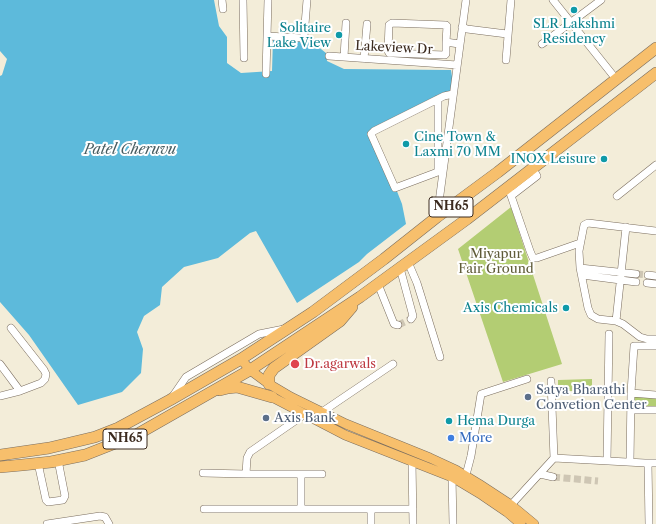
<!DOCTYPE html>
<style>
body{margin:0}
canvas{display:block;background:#f3edd9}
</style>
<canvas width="656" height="524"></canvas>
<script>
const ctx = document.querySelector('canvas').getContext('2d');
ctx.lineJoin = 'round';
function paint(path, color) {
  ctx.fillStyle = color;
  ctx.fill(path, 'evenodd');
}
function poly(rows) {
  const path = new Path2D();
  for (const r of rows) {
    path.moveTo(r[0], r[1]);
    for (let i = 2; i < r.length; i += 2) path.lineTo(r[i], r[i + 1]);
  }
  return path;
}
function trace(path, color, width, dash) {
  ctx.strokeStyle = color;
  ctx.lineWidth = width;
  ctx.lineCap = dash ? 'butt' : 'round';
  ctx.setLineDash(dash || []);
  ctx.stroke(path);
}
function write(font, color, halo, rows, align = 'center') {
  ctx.font = font + ' "Libre Caslon Text",serif';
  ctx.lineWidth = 4;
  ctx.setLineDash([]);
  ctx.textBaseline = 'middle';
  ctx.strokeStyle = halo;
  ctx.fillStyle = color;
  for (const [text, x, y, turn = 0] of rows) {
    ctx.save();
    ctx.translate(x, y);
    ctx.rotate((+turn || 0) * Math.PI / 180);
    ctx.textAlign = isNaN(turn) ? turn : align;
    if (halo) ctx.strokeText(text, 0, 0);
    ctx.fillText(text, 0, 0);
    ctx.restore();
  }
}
const green = poly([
 [511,207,562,364,503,382,458,249],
 [592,379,592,391,558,391,558,380],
 [631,393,656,395,656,410,631,410]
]);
const water = poly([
 [0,0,214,0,219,26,227,37,227,63,241,73,272,71,273,39,311,41,326,53,327,61,344,69,451,70,454,89,374,133,402,204,406,224,367,254,359,262,297,303,256,231,250,233,218,258,184,267,162,287,160,305,144,316,137,332,143,349,141,373,122,392,78,405,29,335,0,302,0,76,2,75,7,59,0,51]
]);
const minorTunnel = poly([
 [636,274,648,275],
 [398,325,411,319],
 [553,477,598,481]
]);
const minor = poly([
 [222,0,223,9],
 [243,0,244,58],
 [553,0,616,79],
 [462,27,467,29,507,34],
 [267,36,303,38,304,37,307,0],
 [446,42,447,26,446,25,392,23,389,25,388,51,389,53,445,55,446,54,446,42,459,44],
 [542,44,601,0],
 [329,56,457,65],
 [344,57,346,23],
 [364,59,367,24],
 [506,60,511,0],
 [266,74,268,0],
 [443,170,395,188,371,134,374,131,444,96,453,94],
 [438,172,438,99],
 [508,187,530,251,533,258,537,258,580,243],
 [511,196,537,176,533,169],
 [617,196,656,165],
 [437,217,466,0],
 [656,231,588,223,584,225,579,251,580,268,588,308,591,315,598,319,616,321,623,324,640,337,647,339,656,339],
 [408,262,417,283,440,357],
 [400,268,413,316,411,319],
 [580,268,636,274],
 [582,275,636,282],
 [648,275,656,276],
 [647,283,656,284],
 [378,284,394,324,398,325],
 [616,321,626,227],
 [0,364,20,391],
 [551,381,554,458],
 [631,393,656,395],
 [0,396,20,391,41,383,45,379,46,374,44,370,11,328],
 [173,396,186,377,259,334,284,329],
 [631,410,656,410],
 [322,412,393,364],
 [305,414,250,452,247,458,246,474,322,474],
 [412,461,413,524],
 [607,461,609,334],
 [630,462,631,393,634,346,656,346],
 [38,463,46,500,48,502,63,500,65,496,58,460],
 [648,463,649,524],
 [203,473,246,474],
 [540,474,553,477],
 [466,475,471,456,481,394,527,379],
 [452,477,453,524],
 [511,505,554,458,645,463,656,463],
 [204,509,413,509],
 [301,509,301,474],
 [371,509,371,524],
 [47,524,100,516,105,517,109,524]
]);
const major = poly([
 [241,359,250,370,269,384,291,397,346,424,430,458,456,470,479,484,511,505,534,524],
 [272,397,345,435,452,477,482,495,507,512,521,524]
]);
const highway = poly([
 [269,384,269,375,274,368,340,321,352,307],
 [220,390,228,388,237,387,272,397],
 [0,455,49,448,95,437,118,428,170,400,241,359,313,312,384,259,437,217,498,172,656,48],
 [0,467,22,465,51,462,85,455,136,435,250,370,360,297,467,219,656,73]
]);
const markers = [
 [574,10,4,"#0f9aa8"],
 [339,35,4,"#0f9aa8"],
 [406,144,4,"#0f9aa8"],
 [604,159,4,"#0f9aa8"],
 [566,308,4,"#0f9aa8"],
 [295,364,5,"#e0444e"],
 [528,397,4,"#5c6f8a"],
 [266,418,4,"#5c6f8a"],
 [449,421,4,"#0f9aa8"],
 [451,438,4,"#3f7fe0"]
];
const shields = [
 [451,207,44],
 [125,439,44]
];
const shieldNames = [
 ["NH65",451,207],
 ["NH65",125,439]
];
const cultureNames = [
 ["SLR Lakshmi",574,24,"center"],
 ["Residency",574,39,"center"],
 ["Solitaire",331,28],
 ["Lake View",331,43],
 ["Cine Town &",414,137,"left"],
 ["Laxmi 70 MM",414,152,"left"],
 ["INOX Leisure",596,159],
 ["Axis Chemicals",558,308],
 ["Hema Durga",457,421,"left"]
];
const streetNames = [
 ["Lakeview Dr",394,48,3]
];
const parkNames = [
 ["Miyapur",496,254],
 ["Fair Ground",496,269]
];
const healthNames = [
 ["Dr.agarwals",304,364]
];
const serviceNames = [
 ["Satya Bharathi",536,390],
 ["Convetion Center",536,405],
 ["Axis Bank",274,418]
];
const shopNames = [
 ["More",459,438]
];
const waterNames = [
 ["Patel Cheruvu",130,150]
];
paint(green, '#b3cd73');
paint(water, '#5dbadb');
trace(minorTunnel, '#cec6b4', 7, [7, 3.5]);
trace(minor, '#7b6e5f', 8);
trace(major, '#7b6e5f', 10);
trace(highway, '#7b6e5f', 12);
trace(minor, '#fff', 7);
trace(major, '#f7bf6c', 9);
trace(highway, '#f7bf6c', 11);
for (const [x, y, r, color] of markers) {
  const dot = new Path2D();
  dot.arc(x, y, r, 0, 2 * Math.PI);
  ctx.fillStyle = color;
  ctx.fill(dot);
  trace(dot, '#fff', 1.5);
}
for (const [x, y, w] of shields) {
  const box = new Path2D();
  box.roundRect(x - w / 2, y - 10, w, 20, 3);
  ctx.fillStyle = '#fff';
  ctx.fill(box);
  trace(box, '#3b2a1e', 1);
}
write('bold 12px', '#3b2a1e', null, shieldNames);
write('13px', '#0d838f', '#fff', cultureNames, 'right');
write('13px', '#3b2a1e', '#fff', streetNames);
write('13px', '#5f5b38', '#fff', parkNames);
write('13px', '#be3a42', '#fff', healthNames, 'left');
write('13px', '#4e5e75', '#fff', serviceNames, 'left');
write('13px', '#366cbe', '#fff', shopNames, 'left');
write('italic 14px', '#475c60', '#fff', waterNames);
</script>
